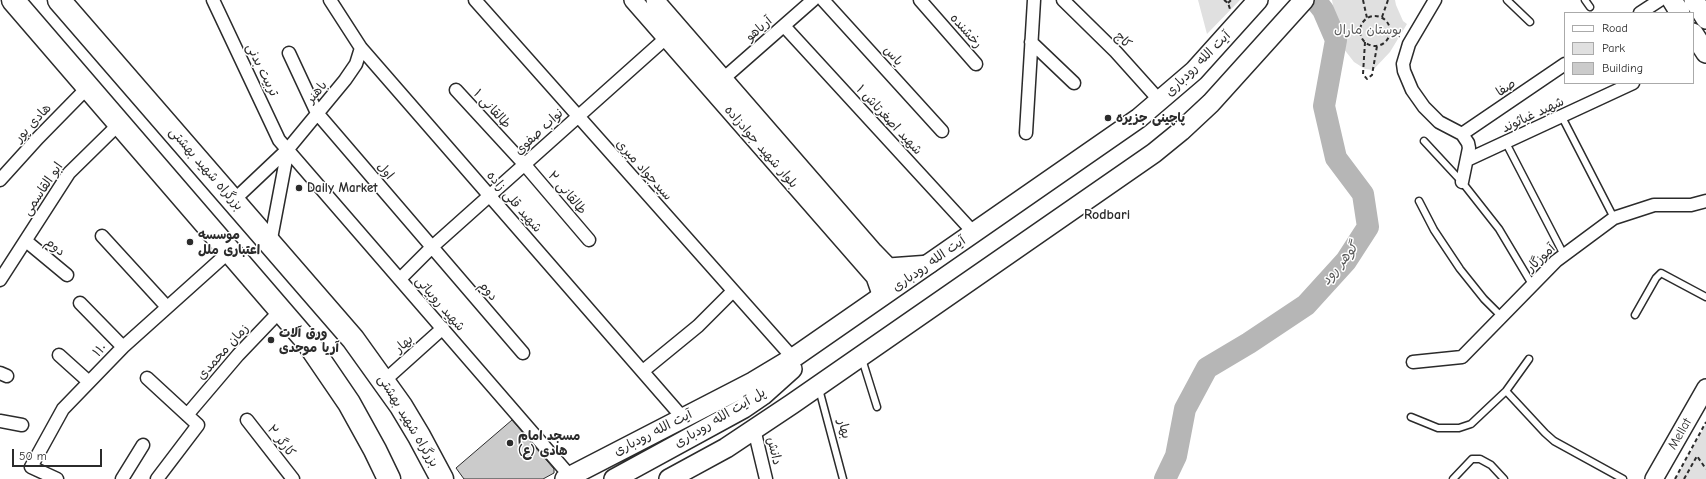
<!DOCTYPE html>
<meta charset="utf-8">
<style>
body{margin:0}
#map{position:relative;width:1706px;height:479px;overflow:hidden;background:#fff;font-family:"Comic Neue",sans-serif}
canvas{display:block}
.legend{position:absolute;left:1564px;top:12px;width:130px;height:72px;box-sizing:border-box;background:#fff;border:1px solid #aaa;margin:0;padding:5px 7px;list-style:none;font-size:12px;color:#2b2b2b}
.legend li{display:flex;align-items:center;gap:8px;height:20px}
.legend b{width:20px;border:1px solid #aaa}
.scale{position:absolute;left:12px;top:449px;width:90px;height:18px;box-sizing:border-box;border:2px solid #2b2b2b;border-top:0;padding-left:5px;font-size:12px;line-height:14px;white-space:nowrap;color:#2b2b2b;-webkit-text-stroke:3px #fff;paint-order:stroke}
</style>
<div id="map">
<canvas width="1706" height="479"></canvas>
<ul class="legend">
<li><b style="height:5px;background:#fff"></b>Road</li>
<li><b style="height:11px;background:#e0e0e0"></b>Park</li>
<li><b style="height:11px;background:#cbcbcb"></b>Building</li>
</ul>
<div class="scale">50 m</div>
</div>
<script>
const ctx = document.querySelector('canvas').getContext('2d');
ctx.lineJoin = 'round';
function paint(path, color) {
  ctx.fillStyle = color;
  ctx.fill(path, 'evenodd');
}
function poly(rows) {
  const path = new Path2D();
  for (const r of rows) {
    if (r.length === 3) {
      path.moveTo(r[0] + r[2], r[1]);
      path.arc(r[0], r[1], r[2], 0, 2 * Math.PI);
      continue;
    }
    path.moveTo(r[0], r[1]);
    for (let i = 2; i < r.length; i += 2) path.lineTo(r[i], r[i + 1]);
  }
  return path;
}
function trace(path, color, width, dash) {
  ctx.strokeStyle = color;
  ctx.lineWidth = width;
  ctx.lineCap = dash ? 'butt' : 'round';
  ctx.setLineDash(dash || []);
  ctx.stroke(path);
}
function write(font, color, halo, rows, align = 'center') {
  ctx.font = font + ' "Comic Neue","Playpen Sans Arabic",sans-serif';
  ctx.lineWidth = 3;
  ctx.setLineDash([]);
  ctx.textBaseline = 'middle';
  ctx.strokeStyle = halo;
  ctx.fillStyle = color;
  for (const [text, x, y, turn = 0] of rows) {
    ctx.save();
    ctx.translate(x, y);
    ctx.rotate((+turn || 0) * Math.PI / 180);
    ctx.textAlign = isNaN(turn) ? turn : align;
    if (halo) ctx.strokeText(text, 0, 0);
    ctx.fillText(text, 0, 0);
    ctx.restore();
  }
}
const green = poly([
 [1198,0,1240,0,1207,34],
 [1332,0,1395,0,1396,5,1403,21,1407,24,1390,52,1373,70,1365,69,1354,62,1340,44],
 [1706,424,1706,479,1675,479]
]);
const river = poly([
 [1165,479,1176,456,1185,409,1207,368,1249,343,1306,305,1346,261,1368,227,1363,194,1336,158,1324,106,1336,40,1323,10,1315,0]
]);
const building = poly([
 [512,420,554,469,554,473,543,479,464,479,456,468,512,420]
]);
const path = poly([
 [1224,0,1228,3,1230,9],
 [1363,0,1367,18],
 [1228,3,1231,0],
 [1375,31,15],
 [1382,17,1388,0],
 [1365,42,1363,74,1367,79,1372,75,1377,46],
 [1675,479,1706,422],
 [1684,479,1697,456,1706,469]
]);
const lane = poly([
 [1507,0,1530,22],
 [1585,0,1590,7],
 [1562,117,1614,218],
 [1424,141,1462,182,1499,229,1533,286],
 [1506,143,1564,255],
 [1419,201,1434,230,1460,269,1484,299,1502,317],
 [1635,315,1656,278,1661,273,1706,297],
 [862,359,877,407],
 [819,389,843,479],
 [1506,391,1545,433,1554,441,1623,479],
 [1411,417,1438,428,1459,428,1471,424,1506,391,1529,359],
 [1453,479,1472,459,1480,459,1491,465,1504,479]
]);
const street = poly([
 [213,0,279,140,570,476],
 [330,0,361,48,683,418],
 [475,0,793,358],
 [823,0,942,131],
 [920,0,976,64],
 [1063,0,1116,52,1160,101],
 [1435,0,1409,44,1403,64,1404,71,1412,90,1424,107,1439,122,1462,134,1468,143,1469,148,1462,182],
 [1640,13,1660,0],
 [784,26,974,233],
 [1031,42,1074,83],
 [289,53,317,113,523,353],
 [723,79,813,0],
 [456,90,525,165,589,240],
 [1026,133,1034,0],
 [1462,134,1565,64],
 [1467,160,1633,83],
 [0,180,38,138,88,87],
 [233,201,288,149,345,80,356,64,361,48],
 [102,236,167,307],
 [26,241,67,275],
 [270,244,288,149],
 [400,279,432,247,666,38],
 [0,280,69,173,120,123],
 [80,303,123,347],
 [59,355,89,382],
 [1413,362,1462,357,1556,261,1614,218,1654,205,1691,205,1706,201],
 [643,371,698,326,733,291],
 [0,373,7,376],
 [147,378,198,425,157,479],
 [384,381,443,328],
 [187,415,238,355,281,310],
 [247,420,293,479],
 [0,421,22,425],
 [754,429,766,479],
 [57,479,31,467,63,409,123,347,230,251],
 [122,479,143,445]
]);
const secondary = poly([
 [633,0,875,277,882,297],
 [655,0,874,252,903,282],
 [887,274,889,267,930,264],
 [1654,479,1706,388]
]);
const primary = poly([
 [1672,0,1680,13],
 [1694,0,1706,19],
 [1693,33,1706,53],
 [565,479,753,382,793,358,1139,118,1194,71,1258,0],
 [614,479,744,408,763,395,792,369],
 [669,479,726,448,792,404,1154,153,1181,131,1211,103,1304,0]
]);
const highway = poly([
 [13,0,306,340,349,403,375,450,389,479],
 [59,0,353,339,401,406,419,436,442,479]
]);
const markers = [
 [1108,118,4,"#2b2b2b"],
 [299,188,4,"#2b2b2b"],
 [190,242,4,"#2b2b2b"],
 [271,340,4,"#2b2b2b"],
 [510,443,4,"#2b2b2b"]
];
const streetNames = [
 ["آریاهو",759,29,-41],
 ["رخشنده",966,31,48],
 ["کاج",1123,40,46],
 ["یاس",893,56,48],
 ["آیت الله رودباری",1198,64,-45],
 ["تربیت بدنی",262,70,64],
 ["صفا",1506,88,-34],
 ["باهنر",317,92,-50],
 ["طالقانی ۱",492,109,47],
 ["شهید غیاثوند",1533,115,-25],
 ["شهید اصغرتاش ۱",889,120,47],
 ["هادی پور",33,123,-47],
 ["نواب صفوی",539,132,-43],
 ["بلوار شهید جوادزاده",761,147,49],
 ["بزرگراه شهید بهشتی",206,169,49],
 ["سیدجواد میری",644,170,48],
 ["اول",385,171,50],
 ["ابو القاسمی",43,189,-56],
 ["طالقانی ۲",567,193,50],
 ["شهید قلی زاده",514,202,49],
 ["دوم",55,247,39],
 ["آموزگار",1541,258,-43],
 ["آیت الله رودباری",929,264,-35],
 ["دوم",488,291,49],
 ["شهید روبیاتی",440,304,49],
 ["بهار",404,344,-42],
 ["۱۱۰",100,350,-46],
 ["زمان محمدی",223,352,-48],
 ["پل آیت الله رودباری",720,418,-31],
 ["بزرگراه شهید بهشتی",408,421,59],
 ["بهار",844,429,75],
 ["آیت الله رودباری",653,433,-27],
 ["Mellat",1680,434,-60],
 ["کارگر ۲",281,441,52],
 ["دانش",774,451,76]
];
const parkNames = [
 ["بوستان مارال",1368,30]
];
const poiNames = [
 ["پاچینی جزیره",1116,118],
 ["Daily Market",307,188],
 ["موسسه",198,235],
 ["اعتباری ملل",198,250],
 ["ورق آلات",279,333],
 ["آریا موحدی",279,348],
 ["مسجد امام",518,436],
 ["هادی (ع)",518,451]
];
const neighbourhoodNames = [
 ["Rodbari",1107,215]
];
const waterNames = [
 ["گوهر رود",1340,264,-51]
];
paint(green, '#e0e0e0');
trace(river, '#b6b6b6', 22);
paint(building, '#cbcbcb');
trace(building, '#2b2b2b', 1);
trace(lane, '#2b2b2b', 9);
trace(street, '#2b2b2b', 15);
trace(secondary, '#2b2b2b', 20);
trace(primary, '#2b2b2b', 22);
trace(highway, '#2b2b2b', 25);
trace(path, '#2b2b2b', 2, [4, 3]);
trace(lane, '#fff', 6);
trace(street, '#fff', 12);
trace(secondary, '#fff', 17);
trace(primary, '#fff', 19);
trace(highway, '#fff', 22);
for (const [x, y, r, color] of markers) {
  const dot = new Path2D();
  dot.arc(x, y, r, 0, 2 * Math.PI);
  ctx.fillStyle = color;
  ctx.fill(dot);
  trace(dot, '#fff', 1.5);
}
write('13px', '#2b2b2b', '#fff', streetNames);
write('13px', '#585858', '#fff', parkNames);
write('bold 13px', '#2b2b2b', '#fff', poiNames, 'left');
write('bold 14px', '#2b2b2b', '#fff', neighbourhoodNames);
write('italic 14px', '#5c5c5c', '#fff', waterNames);
</script>
